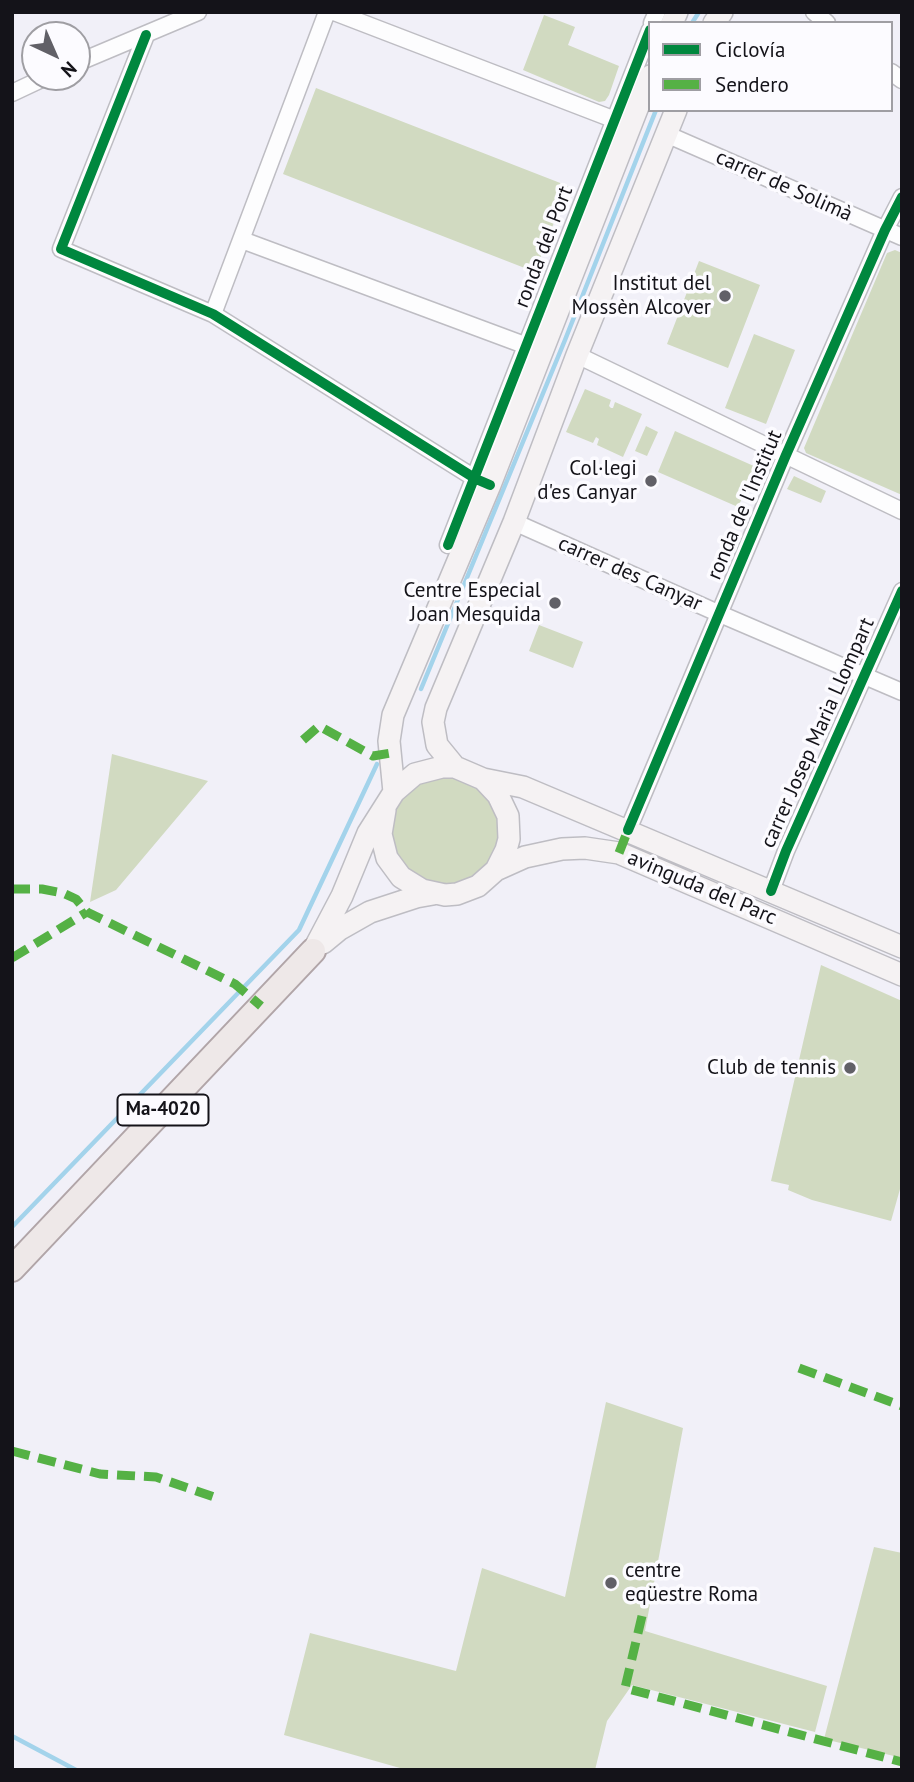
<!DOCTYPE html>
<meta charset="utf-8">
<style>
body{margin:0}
#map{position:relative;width:914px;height:1782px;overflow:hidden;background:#f1f0f8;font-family:"PT Sans",sans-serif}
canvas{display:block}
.frame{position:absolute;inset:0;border:14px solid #141319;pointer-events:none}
.legend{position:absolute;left:648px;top:21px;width:245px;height:91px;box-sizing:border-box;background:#fcfbff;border:2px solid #9f9ea3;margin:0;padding:9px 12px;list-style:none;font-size:21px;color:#141319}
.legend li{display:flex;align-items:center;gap:14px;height:35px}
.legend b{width:35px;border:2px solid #9f9ea3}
.north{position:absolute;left:21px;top:21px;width:70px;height:70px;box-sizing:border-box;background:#fcfbff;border:2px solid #9f9ea3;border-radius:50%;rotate:136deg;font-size:19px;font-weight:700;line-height:28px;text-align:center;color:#141319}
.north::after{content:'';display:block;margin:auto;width:24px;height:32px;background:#616067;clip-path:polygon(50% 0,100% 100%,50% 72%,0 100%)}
</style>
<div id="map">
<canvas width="914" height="1782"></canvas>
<div class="frame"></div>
<ul class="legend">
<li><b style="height:9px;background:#00873e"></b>Ciclovía</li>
<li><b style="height:9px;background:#55b145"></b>Sendero</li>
</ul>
<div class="north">N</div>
</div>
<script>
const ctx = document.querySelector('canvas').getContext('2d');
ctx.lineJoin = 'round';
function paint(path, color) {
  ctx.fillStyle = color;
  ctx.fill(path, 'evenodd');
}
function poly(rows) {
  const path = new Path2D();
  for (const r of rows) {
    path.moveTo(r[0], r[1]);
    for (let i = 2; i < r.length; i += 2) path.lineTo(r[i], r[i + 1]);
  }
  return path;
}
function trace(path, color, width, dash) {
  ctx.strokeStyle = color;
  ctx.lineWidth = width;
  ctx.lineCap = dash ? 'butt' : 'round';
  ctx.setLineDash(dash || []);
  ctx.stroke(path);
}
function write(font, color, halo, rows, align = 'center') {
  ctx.font = font + ' "PT Sans",sans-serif';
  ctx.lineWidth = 7;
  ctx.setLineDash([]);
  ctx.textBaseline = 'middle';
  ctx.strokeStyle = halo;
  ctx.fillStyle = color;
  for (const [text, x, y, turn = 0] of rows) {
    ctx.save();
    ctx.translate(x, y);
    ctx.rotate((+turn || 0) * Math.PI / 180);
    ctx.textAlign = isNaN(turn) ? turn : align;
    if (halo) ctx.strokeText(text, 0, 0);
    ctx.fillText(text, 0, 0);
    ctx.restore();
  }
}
const green = poly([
 [544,15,575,27,568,45,619,66,609,95,605,101,599,102,523,70],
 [316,88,568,186,535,272,283,174],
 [895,250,902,253,902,495,806,453,804,448,887,253],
 [699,261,760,285,728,368,667,344],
 [754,334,795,350,766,424,725,408],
 [585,389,611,400,609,406,611,408,613,408,615,402,642,414,623,457,597,445,599,439,596,437,593,443,566,432],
 [646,426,658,432,647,456,635,451],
 [675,431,756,467,738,507,658,472],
 [794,476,826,491,821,503,787,489],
 [539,625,583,642,573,668,529,651],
 [112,754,208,781,116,890,90,902],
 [446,776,457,778,473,784,487,796,498,818,499,842,490,865,465,882,445,885,429,883,410,873,392,847,390,824,392,815,400,798,417,784],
 [821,965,902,1001,902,1182,891,1221,812,1200,788,1190,789,1185,771,1181],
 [606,1402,683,1428,645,1631,827,1686,815,1732,632,1685,607,1721,595,1770,407,1770,284,1735,310,1633,456,1671,482,1568,565,1597],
 [874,1547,902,1553,902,1758,824,1739]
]);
const stream = poly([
 [692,23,699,12],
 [421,689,565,340,656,110],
 [12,1227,299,930,377,764],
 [12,1736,76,1770]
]);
const minor = poly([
 [334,12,623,123],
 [814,12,827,23],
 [652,23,657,12],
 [146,35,61,249,213,314,476,479,490,485],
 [77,63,198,12],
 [891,72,902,80],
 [12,93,46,77],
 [666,134,902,237],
 [242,240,527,346],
 [213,314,327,12],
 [577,355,902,511],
 [514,522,720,614,902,692],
 [448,545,650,30],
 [628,830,786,455,885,230,902,197],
 [771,891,786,851,902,591]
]);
const secondary = poly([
 [672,23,677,12],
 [714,23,722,12],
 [455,767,437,745,433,722,436,708,514,522,577,355,676,110],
 [483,779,523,787,902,947],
 [394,792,389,741,393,715,490,485,650,76],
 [496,870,525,857,562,849,585,848,619,853,902,975],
 [323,943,340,929,370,912,416,897,433,894],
 [313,951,342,896,368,833,394,792,415,774,442,767,455,767,483,779,498,795,508,816,509,839,506,850,496,870,478,886,457,894,445,895,422,890,401,877,387,858,381,834,385,810]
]);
const primary = poly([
 [12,1269,313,951]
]);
const quiet = poly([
 [303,740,319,726,373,756,391,753],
 [619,853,628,830],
 [12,889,42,889,63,893,76,899,87,912,235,984,261,1006],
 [12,958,87,912],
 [799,1368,902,1406],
 [12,1451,100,1474,156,1477,217,1498],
 [642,1616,625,1688,902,1762]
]);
const cycleway = poly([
 [146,35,61,249,213,314,476,479,490,485],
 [448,545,650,30],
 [628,830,786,455,885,230,902,197],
 [771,891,786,851,902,591]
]);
const markers = [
 [725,296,7,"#616067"],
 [651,481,7,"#616067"],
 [555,603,7,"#616067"],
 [850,1068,7,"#616067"],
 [611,1583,7,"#616067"]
];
const shields = [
 [163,1110,91]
];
const shieldNames = [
 ["Ma-4020",163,1110]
];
const streetNames = [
 ["carrer de Solimà",784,186,24],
 ["ronda del Port",544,247,-69],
 ["ronda de l'Institut",745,505,-67],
 ["carrer des Canyar",630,574,24],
 ["carrer Josep Maria Llompart",818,733,-66],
 ["avinguda del Parc",702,888,23]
];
const poiNames = [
 ["Institut del",711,284],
 ["Mossèn Alcover",711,308],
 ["Col·legi",637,469],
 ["d'es Canyar",637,493],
 ["Centre Especial",541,591],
 ["Joan Mesquida",541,615],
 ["Club de tennis",836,1068],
 ["centre",625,1571,"left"],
 ["eqüestre Roma",625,1595,"left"]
];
paint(green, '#d1dac1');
trace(stream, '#a3d3eb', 4.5);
trace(minor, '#bebdc3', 19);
trace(secondary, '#bebdc3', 24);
trace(primary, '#b1a5a8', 28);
trace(minor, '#fdfdfe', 16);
trace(secondary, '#f5f2f3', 21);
trace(primary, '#eee8e8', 24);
trace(quiet, '#55b145', 9, [18, 9]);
trace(cycleway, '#00873e', 10);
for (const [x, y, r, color] of markers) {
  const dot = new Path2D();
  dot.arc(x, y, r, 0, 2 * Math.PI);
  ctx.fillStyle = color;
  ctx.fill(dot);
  trace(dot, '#fcfbff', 2.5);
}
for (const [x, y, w] of shields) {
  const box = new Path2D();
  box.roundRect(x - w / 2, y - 15.5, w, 31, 5);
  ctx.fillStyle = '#fcfbff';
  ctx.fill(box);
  trace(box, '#141319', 2);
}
write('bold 19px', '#141319', null, shieldNames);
write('21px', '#141319', '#fcfbff', streetNames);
write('21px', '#141319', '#fcfbff', poiNames, 'right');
</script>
